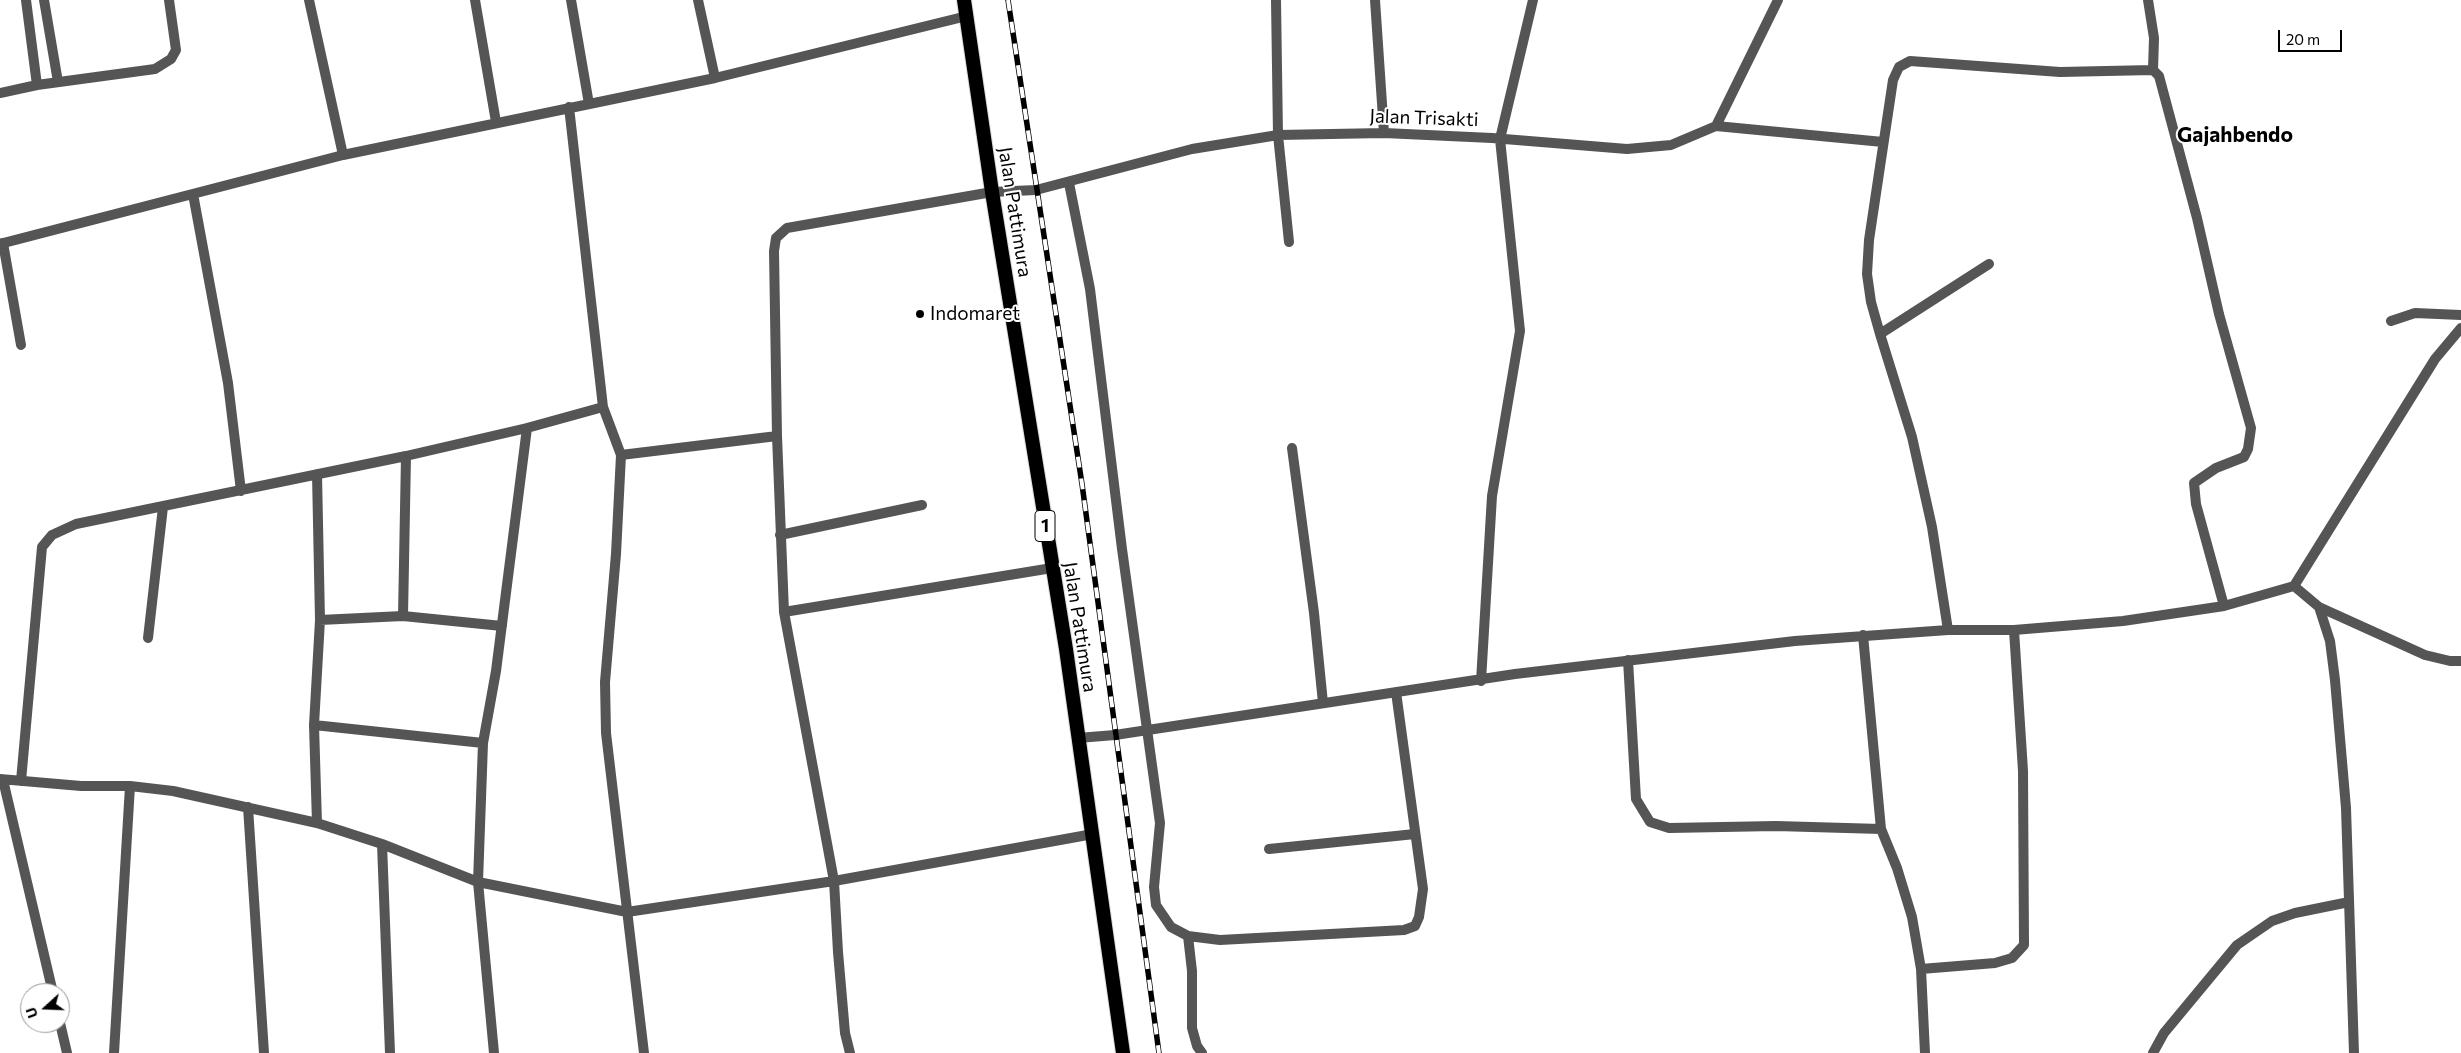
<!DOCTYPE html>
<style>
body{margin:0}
#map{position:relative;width:2461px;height:1053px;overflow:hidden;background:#fff;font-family:Commissioner,sans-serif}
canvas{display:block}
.north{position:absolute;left:20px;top:983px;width:50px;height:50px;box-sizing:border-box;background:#fff;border:1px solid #999;border-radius:50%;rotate:250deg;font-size:14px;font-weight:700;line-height:20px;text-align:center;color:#000}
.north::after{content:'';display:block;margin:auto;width:18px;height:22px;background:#000;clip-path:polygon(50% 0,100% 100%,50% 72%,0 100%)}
.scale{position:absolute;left:2278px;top:30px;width:64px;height:22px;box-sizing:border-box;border:2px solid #000;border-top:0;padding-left:6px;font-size:15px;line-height:18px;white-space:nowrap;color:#000;-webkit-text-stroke:4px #fff;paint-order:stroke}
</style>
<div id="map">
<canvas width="2461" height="1053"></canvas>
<div class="north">U</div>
<div class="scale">20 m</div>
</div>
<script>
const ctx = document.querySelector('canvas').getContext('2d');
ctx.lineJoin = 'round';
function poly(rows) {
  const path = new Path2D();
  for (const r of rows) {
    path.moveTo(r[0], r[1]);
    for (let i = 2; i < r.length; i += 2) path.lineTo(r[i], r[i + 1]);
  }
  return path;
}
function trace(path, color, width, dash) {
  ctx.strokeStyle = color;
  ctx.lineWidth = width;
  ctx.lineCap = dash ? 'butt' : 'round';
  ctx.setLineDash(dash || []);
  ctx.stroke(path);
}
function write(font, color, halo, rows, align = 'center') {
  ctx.font = font + ' Commissioner,sans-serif';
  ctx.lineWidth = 4;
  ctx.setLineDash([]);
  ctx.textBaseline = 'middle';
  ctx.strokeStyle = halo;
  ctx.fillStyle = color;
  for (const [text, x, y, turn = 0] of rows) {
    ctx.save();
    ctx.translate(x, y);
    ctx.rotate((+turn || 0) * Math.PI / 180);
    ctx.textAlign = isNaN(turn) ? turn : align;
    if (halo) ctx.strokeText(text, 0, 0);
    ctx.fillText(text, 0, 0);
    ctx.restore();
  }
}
const service = poly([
 [3,243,21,345]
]);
const minor = poly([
 [26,0,37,85],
 [44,0,58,82],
 [309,0,343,155],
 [475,0,496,122],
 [571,0,589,104],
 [698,0,715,78],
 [1276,0,1278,135,1289,242],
 [1375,0,1384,133],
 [2148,0,2154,38,2153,70],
 [0,93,37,85,155,69,171,59,176,50,169,0],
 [569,107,603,407,621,455,616,554,605,682,606,733,644,1053],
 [1716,126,1883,142],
 [1069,183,1090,289,1122,549,1160,823,1154,887,1156,905,1171,927,1188,936,1220,940,1404,930,1415,926,1419,917,1423,889,1396,692],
 [193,194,228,383,241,491],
 [0,244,343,155,715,78,967,16],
 [2391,321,2415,313,2461,315],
 [1880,334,1989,264],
 [1292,448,1314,613,1323,703],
 [621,455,777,436],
 [317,474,320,620,314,725,317,823],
 [780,535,922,505],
 [2294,586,2319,607,2330,641,2335,680,2346,808,2354,1053],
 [2319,607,2425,655,2450,661,2461,661],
 [784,612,1052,568],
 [403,616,406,456],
 [320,620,403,616,502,626],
 [1948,630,1932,527,1912,437,1880,334,1871,302,1867,274,1869,240,1893,80,1899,67,1910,61,2060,72,2153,70,2159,76,2197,218,2219,314,2251,428,2248,449,2244,457,2216,468,2194,483,2196,504,2224,606],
 [1863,635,1881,829,1897,868,1912,917,1921,969,1925,1053],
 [148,638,163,507],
 [1628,660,1636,799,1650,822,1669,828,1776,826,1881,829],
 [1481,681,1492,496,1520,331,1500,139,1533,0],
 [314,725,483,743],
 [1078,738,1115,735,1515,674,1795,641,1948,630,2014,630,2123,621,2224,606,2294,586,2435,359,2461,328],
 [0,779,81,786,130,786,173,791,317,823,382,844,478,882,627,912,834,881,1093,834],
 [3,780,53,993],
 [21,781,42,547,52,535,76,524,406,456,527,428,603,407],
 [248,807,264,1053],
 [382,844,390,1053],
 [1269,849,1415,834],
 [1188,936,1192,971,1192,1028,1197,1046,1202,1053],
 [1921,969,1995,963,2012,958,2024,945,2023,771,2014,630],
 [60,1023,67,1053],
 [114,1053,130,786],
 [494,1053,478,882,483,743,496,671,527,428],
 [850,1053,845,1033,838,952,834,881,784,612,777,436,774,251,776,238,787,228,992,192,1036,190,1192,149,1278,135,1384,133,1492,138,1627,149,1671,145,1716,126,1778,0],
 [2153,1053,2164,1033,2237,945,2272,921,2295,913,2349,902]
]);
const trunk = poly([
 [964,0,992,192,1066,649,1123,1053]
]);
const rail = poly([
 [1008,0,1082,484,1159,1053]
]);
const markers = [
 [920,314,5,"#000"]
];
const shields = [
 [1045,526,20]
];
const shieldNames = [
 ["1",1045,526]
];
const streetNames = [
 ["Jalan Trisakti",1424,118,2],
 ["Jalan Pattimura",1015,212,81],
 ["Jalan Pattimura",1080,627,81]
];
const poiNames = [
 ["Indomaret",930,314]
];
const quarterNames = [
 ["Gajahbendo",2235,135]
];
trace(trunk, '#dbdbdb', 16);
trace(service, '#555', 10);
trace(minor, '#555', 10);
trace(trunk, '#000', 14);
trace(rail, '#000', 5.5);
trace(rail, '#fff', 4, [11]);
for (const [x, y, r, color] of markers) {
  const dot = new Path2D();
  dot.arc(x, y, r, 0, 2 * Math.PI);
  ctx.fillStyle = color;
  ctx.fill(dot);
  trace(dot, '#fff', 2);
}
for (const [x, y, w] of shields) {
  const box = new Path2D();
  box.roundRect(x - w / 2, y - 15.5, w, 31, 4);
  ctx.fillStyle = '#fff';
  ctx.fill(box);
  trace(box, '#000', 1);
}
write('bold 18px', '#000', null, shieldNames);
write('19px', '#000', '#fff', streetNames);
write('19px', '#000', '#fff', poiNames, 'left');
write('bold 21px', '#000', '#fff', quarterNames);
</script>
